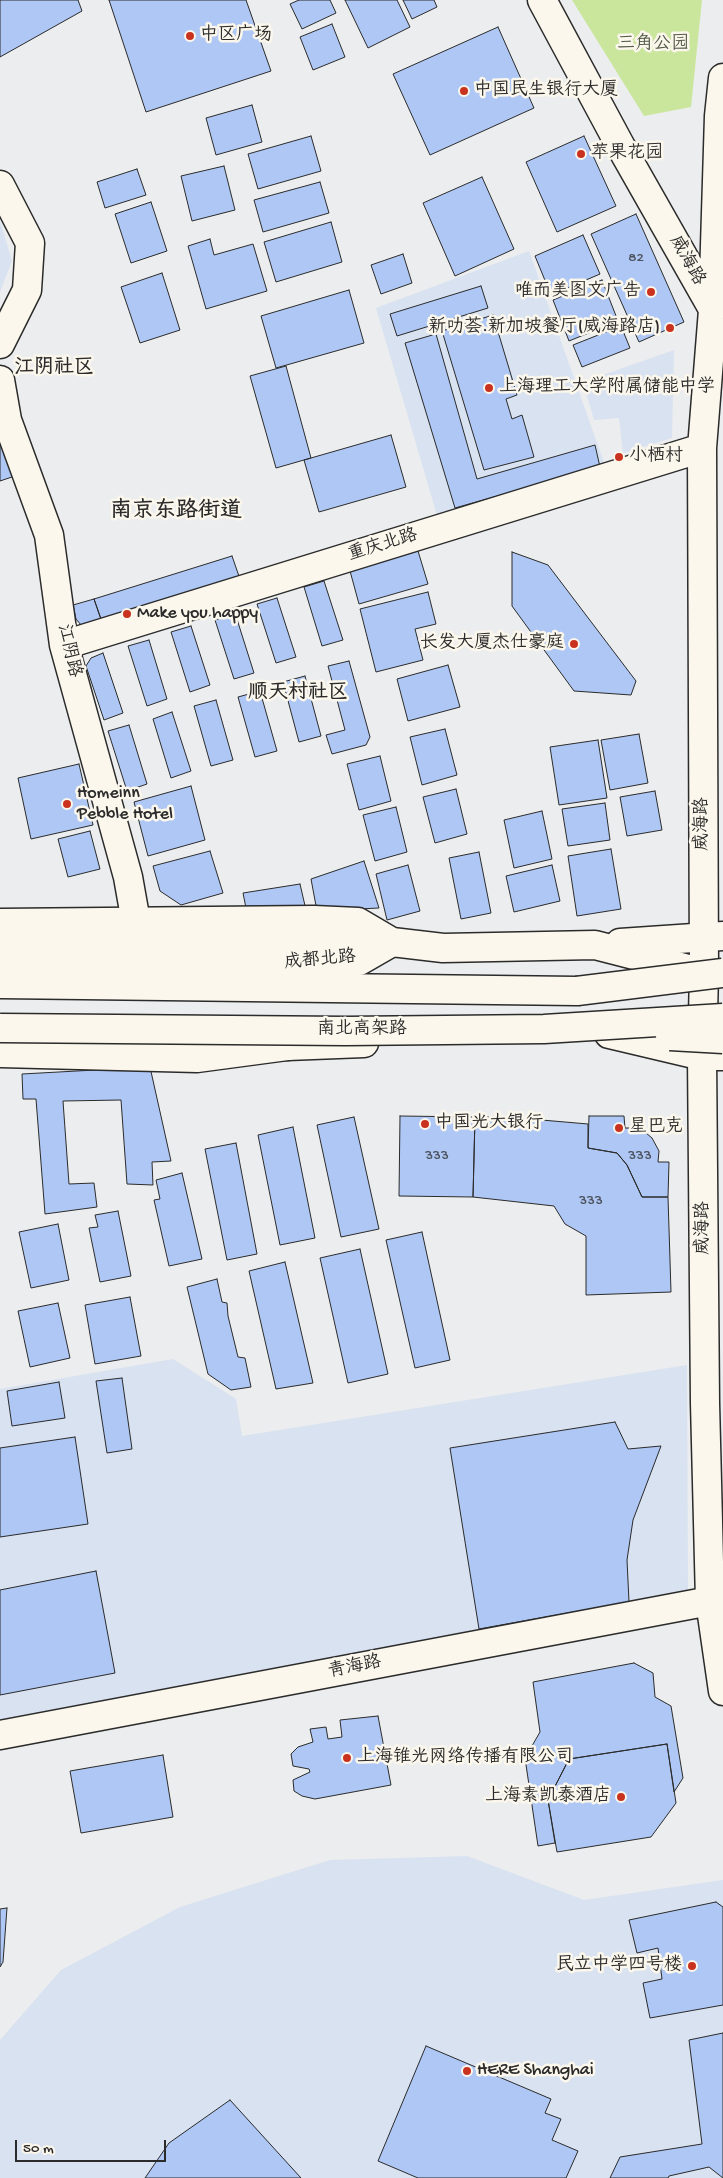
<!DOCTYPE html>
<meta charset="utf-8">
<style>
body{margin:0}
#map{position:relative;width:723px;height:2178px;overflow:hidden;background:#ecedee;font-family:"Gochi Hand",sans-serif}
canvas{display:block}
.scale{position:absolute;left:15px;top:2140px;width:151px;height:22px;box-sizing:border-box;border:2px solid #2b2b2b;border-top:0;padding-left:6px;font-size:15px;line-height:18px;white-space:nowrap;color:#2b2b2b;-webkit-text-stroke:4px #fbf7ec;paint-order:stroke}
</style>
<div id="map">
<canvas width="723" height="2178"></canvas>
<div class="scale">50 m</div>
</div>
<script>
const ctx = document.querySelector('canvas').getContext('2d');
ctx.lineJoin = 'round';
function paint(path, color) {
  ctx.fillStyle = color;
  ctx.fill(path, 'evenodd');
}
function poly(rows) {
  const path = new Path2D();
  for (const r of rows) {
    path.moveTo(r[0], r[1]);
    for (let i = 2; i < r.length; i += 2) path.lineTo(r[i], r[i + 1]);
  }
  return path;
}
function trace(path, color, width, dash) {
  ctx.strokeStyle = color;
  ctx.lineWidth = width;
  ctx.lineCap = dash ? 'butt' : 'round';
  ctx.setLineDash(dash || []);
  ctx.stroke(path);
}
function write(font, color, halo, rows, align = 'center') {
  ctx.font = font + ' "Gochi Hand","LXGW WenKai TC",sans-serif';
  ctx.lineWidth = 5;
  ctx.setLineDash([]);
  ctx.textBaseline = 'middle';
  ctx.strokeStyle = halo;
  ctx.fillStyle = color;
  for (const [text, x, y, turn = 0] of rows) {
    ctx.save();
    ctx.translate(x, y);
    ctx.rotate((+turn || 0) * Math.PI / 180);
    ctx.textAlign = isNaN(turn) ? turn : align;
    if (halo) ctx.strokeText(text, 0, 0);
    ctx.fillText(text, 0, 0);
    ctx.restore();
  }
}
const built = poly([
 [0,221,12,261,0,292],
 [529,251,606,468,439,522,376,308],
 [674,350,672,438,623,453,619,418,594,420,583,382],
 [173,1359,236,1399,242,1436,687,1365,688,1591,0,1721,0,1389],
 [467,1856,584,1900,723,1880,723,2178,0,2178,0,2040,61,1970,180,1907,330,1860]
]);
const green = poly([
 [572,0,702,0,691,107,644,116]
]);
const building = poly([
 [0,0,78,0,82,11,0,57,0,0],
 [109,0,246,0,271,71,146,112,109,0],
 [299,0,330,0,336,13,302,29,290,4,299,0],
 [345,0,397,0,410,27,368,48,345,0],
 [403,0,434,0,437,7,412,19,403,0],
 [332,24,345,57,313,70,300,37,332,24],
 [498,27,534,108,430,155,393,74,498,27],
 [252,105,262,142,216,155,206,118,252,105],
 [311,136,321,171,258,189,248,154,311,136],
 [584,136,616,206,557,232,526,162,584,136],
 [224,166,235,210,192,221,181,176,224,166],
 [137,169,146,195,105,208,97,182,137,169],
 [482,177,514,249,455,276,423,203,482,177],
 [320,182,329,213,263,232,254,200,320,182],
 [151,202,167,251,131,263,115,214,151,202],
 [636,214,684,322,639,342,591,234,636,214],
 [331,222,342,262,276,282,264,242,331,222],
 [583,235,600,274,551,295,535,256,583,235],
 [210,239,214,255,253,244,267,291,206,309,188,246,210,239],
 [403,254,412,283,381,294,371,265,403,254],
 [162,273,180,330,140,343,121,287,162,273],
 [602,280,618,321,569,341,553,300,602,280],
 [481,286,488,308,397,336,390,314,481,286],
 [349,290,364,343,276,368,261,316,349,290],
 [493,315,517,395,506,399,512,419,522,415,534,457,484,470,442,331,493,315],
 [621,326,630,348,582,367,573,345,621,326],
 [436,334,477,479,595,445,600,467,455,508,405,343,436,334],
 [286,366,311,458,276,468,250,376,286,366],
 [0,423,18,475,0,481,0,423],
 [391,435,406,487,319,512,304,460,391,435],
 [418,551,428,584,359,604,350,571,418,551],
 [512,552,548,565,636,681,631,695,574,691,512,606,512,552],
 [232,556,241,582,103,625,94,599,232,556],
 [324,581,343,640,322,646,304,587,324,581],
 [428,592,436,624,415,629,423,660,376,672,360,609,428,592],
 [277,598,296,657,276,663,257,604,277,598],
 [94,599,103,625,89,627,81,625,76,619,73,605,94,599],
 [235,613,254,673,234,679,215,620,235,613],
 [191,626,210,685,190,692,171,632,191,626],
 [149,640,167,699,147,706,128,646,149,640],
 [103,653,123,713,104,720,86,666,91,658,103,653],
 [349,661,370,737,366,745,332,754,326,735,345,730,328,666,349,661],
 [448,665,460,707,408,721,397,679,448,665],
 [305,676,321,736,299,742,283,682,305,676],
 [260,691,277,751,255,757,238,697,260,691],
 [216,700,233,760,211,766,194,706,216,700],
 [172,712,191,771,171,778,153,719,172,712],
 [129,725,147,784,127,791,108,731,129,725],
 [445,729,457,775,422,785,410,737,445,729],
 [639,734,648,783,610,790,601,740,639,734],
 [598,740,607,798,559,805,550,747,598,740],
 [380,756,391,801,359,810,347,764,380,756],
 [79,764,93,825,31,839,18,778,79,764],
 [191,786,205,840,148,856,134,802,191,786],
 [456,789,467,834,435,843,423,797,456,789],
 [655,791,662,830,627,836,620,797,655,791],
 [605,803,610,840,568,846,562,809,605,803],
 [396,807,407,852,375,861,363,815,396,807],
 [542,811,552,859,514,868,504,820,542,811],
 [90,831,100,869,68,877,58,839,90,831],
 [611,849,621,909,577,916,568,856,611,849],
 [210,851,223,893,181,905,160,891,153,866,210,851],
 [479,852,491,913,461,919,449,858,479,852],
 [364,861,379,908,317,911,311,879,364,861],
 [408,865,420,911,387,920,376,874,408,865],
 [552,865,560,901,514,912,506,876,552,865],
 [300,884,306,910,246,908,243,893,300,884],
 [150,1067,171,1161,152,1162,153,1185,127,1184,121,1100,63,1101,69,1184,94,1183,97,1207,45,1214,36,1099,23,1099,22,1074,150,1067],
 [400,1116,475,1117,473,1197,399,1196,400,1116],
 [589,1116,624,1116,625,1128,640,1128,652,1138,659,1151,658,1162,669,1162,668,1197,642,1197,627,1165,617,1153,588,1148,589,1116],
 [354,1117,379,1229,341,1237,317,1125,354,1117],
 [475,1117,507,1117,588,1124,588,1148,617,1153,627,1165,642,1197,668,1197,671,1292,586,1295,586,1236,565,1224,554,1206,473,1197,475,1117],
 [293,1127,315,1238,280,1245,258,1135,293,1127],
 [236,1143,257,1254,227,1260,205,1149,236,1143],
 [182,1173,202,1259,169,1266,154,1200,160,1199,156,1180,182,1173],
 [118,1211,131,1276,100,1282,89,1228,98,1227,95,1215,118,1211],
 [58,1224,69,1280,31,1288,19,1232,58,1224],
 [422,1232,450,1360,415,1368,386,1240,422,1232],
 [360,1249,388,1374,348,1383,320,1258,360,1249],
 [285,1262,313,1383,276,1389,249,1271,285,1262],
 [217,1279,222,1302,227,1303,228,1316,238,1357,245,1358,251,1387,231,1390,208,1374,187,1287,217,1279],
 [130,1297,141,1356,95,1364,85,1305,130,1297],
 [58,1303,70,1358,30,1367,18,1311,58,1303],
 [122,1378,132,1449,107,1453,96,1381,122,1378],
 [59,1382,65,1418,12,1426,7,1391,59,1382],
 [615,1422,628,1449,661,1446,633,1520,627,1560,629,1602,479,1629,450,1448,615,1422],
 [75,1437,88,1524,0,1537,0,1448,75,1437],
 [96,1571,115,1673,0,1695,0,1590,96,1571],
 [634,1663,653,1673,655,1697,671,1706,683,1778,674,1792,667,1744,569,1759,548,1800,555,1843,538,1846,525,1758,540,1732,533,1682,634,1663],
 [378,1716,391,1785,315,1799,302,1796,294,1791,293,1780,310,1772,309,1769,293,1766,291,1754,298,1747,313,1742,310,1729,326,1727,328,1739,342,1737,340,1720,378,1716],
 [667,1744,676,1803,651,1837,557,1852,548,1800,569,1759,667,1744],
 [163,1755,173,1817,81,1833,70,1771,163,1755],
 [716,1902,723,1907,723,2005,650,2018,643,1983,662,1979,658,1948,637,1953,629,1920,716,1902],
 [7,1908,3,1962,0,1967,0,1909,7,1908],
 [723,2033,723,2178,709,2167,669,2176,668,2178,610,2178,620,2157,702,2144,689,2040,723,2033],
 [426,2046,551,2099,545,2113,561,2119,552,2140,578,2151,566,2178,418,2178,378,2161,426,2046],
 [230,2100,301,2178,145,2178,169,2143,230,2100]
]);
const minor = poly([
 [542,0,621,147,713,309],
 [723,78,719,116,713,310,702,448,704,973,702,1056,705,1403,710,1601,723,1691],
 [0,185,30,243,27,290,0,344],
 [0,380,7,420,49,535,64,645,128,877,136,922],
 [64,645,702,448],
 [0,1735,710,1601,723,1601]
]);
const major = poly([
 [0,923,314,920,358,922,392,942],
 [620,943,723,936],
 [0,968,237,967,359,961,392,942,443,948,595,945,704,973,709,972],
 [609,1034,702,1056,723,1056],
 [0,1053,197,1058,287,1046,364,1043]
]);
const highway = poly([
 [0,946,191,943,392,942],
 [0,984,577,991],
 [209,1042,287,1046]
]);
const highwayBridge = poly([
 [577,991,723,973],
 [0,1028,346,1031,544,1029,723,1018],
 [670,1036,723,1039]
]);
const markers = [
 [190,36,5,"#c8321e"],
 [464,91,5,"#c8321e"],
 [581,154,5,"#c8321e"],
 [651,292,5,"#c8321e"],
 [670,328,5,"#c8321e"],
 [489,388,5,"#c8321e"],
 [619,457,5,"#c8321e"],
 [127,614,5,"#c8321e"],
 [574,644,5,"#c8321e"],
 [67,804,5,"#c8321e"],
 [425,1124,5,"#c8321e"],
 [619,1128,5,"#c8321e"],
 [347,1758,5,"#c8321e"],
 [621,1797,5,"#c8321e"],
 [692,1966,5,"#c8321e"],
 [467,2071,5,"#c8321e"]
];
const numberNames = [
 ["82",636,259],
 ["333",437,1157],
 ["333",640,1157],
 ["333",591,1202]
];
const poiNames = [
 ["中区广场",200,36],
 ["中国民生银行大厦",474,91],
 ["苹果花园",591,154],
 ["唯而美图文广告",641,292,"right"],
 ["新叻荟.新加坡餐厅(威海路店)",660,328,"right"],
 ["上海理工大学附属储能中学",499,388],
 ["小栖村",629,457],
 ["Make you happy",137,614],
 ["长发大厦杰仕豪庭",564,644,"right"],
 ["Homeinn",77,794],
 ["Pebble Hotel",77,815],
 ["中国光大银行",435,1124],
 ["星巴克",629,1128],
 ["上海锥光网络传播有限公司",357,1758],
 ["上海素凯泰酒店",611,1797,"right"],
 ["民立中学四号楼",682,1966,"right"],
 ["HERE Shanghai",477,2071]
];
const parkNames = [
 ["三角公园",653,45]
];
const streetNames = [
 ["威海路",686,261,61],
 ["重庆北路",383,546,-17],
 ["江阴路",68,651,77],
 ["威海路",703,824,-90],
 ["成都北路",320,961,-5],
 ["南北高架路",362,1030],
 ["威海路",704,1228,-90],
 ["青海路",355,1668,-11]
];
const quarterNames = [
 ["江阴社区",54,369],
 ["顺天村社区",298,694]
];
const districtNames = [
 ["南京东路街道",176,513]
];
paint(built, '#d9e2f0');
paint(green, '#cae69d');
paint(building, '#aec7f4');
trace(building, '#2b2b2b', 1);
trace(minor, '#2b2b2b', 31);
trace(major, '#2b2b2b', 31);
trace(highway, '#2b2b2b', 31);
trace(minor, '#fbf7ec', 28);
trace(major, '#fbf7ec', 28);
trace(highway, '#fbf7ec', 28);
trace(highwayBridge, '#2b2b2b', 31, []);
trace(highwayBridge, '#fbf7ec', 28);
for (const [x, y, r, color] of markers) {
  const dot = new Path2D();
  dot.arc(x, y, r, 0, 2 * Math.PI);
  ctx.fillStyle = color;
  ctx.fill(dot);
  trace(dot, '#fbf7ec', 2);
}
write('15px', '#4c525d', null, numberNames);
write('18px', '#2b2b2b', '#fbf7ec', poiNames, 'left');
write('18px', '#535a48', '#fbf7ec', parkNames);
write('18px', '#2b2b2b', '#fbf7ec', streetNames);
write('bold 20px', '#2b2b2b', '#fbf7ec', quarterNames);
write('bold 22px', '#2b2b2b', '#fbf7ec', districtNames);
</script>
